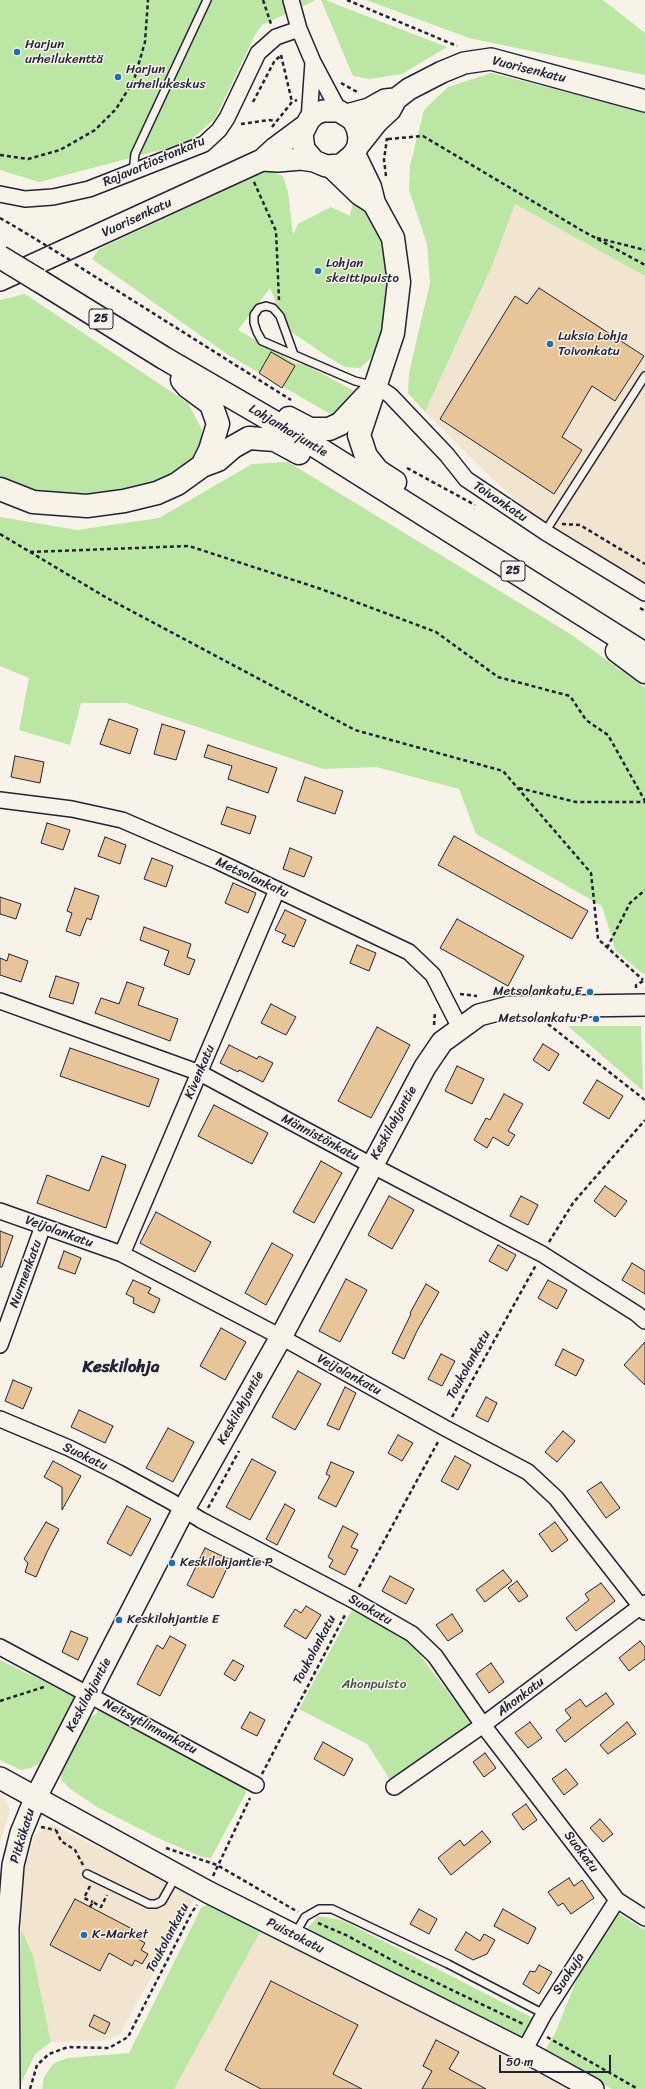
<!DOCTYPE html>
<meta charset="utf-8">
<style>
body{margin:0}
#map{position:relative;width:645px;height:2089px;overflow:hidden;background:#f7f3e8;font-family:Sriracha,sans-serif}
canvas{display:block}
.scale{position:absolute;left:499px;top:2055px;width:112px;height:18px;box-sizing:border-box;border:2px solid #22223b;border-top:0;padding-left:5px;font-size:12px;line-height:14px;white-space:nowrap;color:#22223b;-webkit-text-stroke:3px #f7f3e8;paint-order:stroke}
</style>
<div id="map">
<canvas width="645" height="2089"></canvas>
<div class="scale">50 m</div>
</div>
<script>
const ctx = document.querySelector('canvas').getContext('2d');
ctx.lineJoin = 'round';
function paint(path, color) {
  ctx.fillStyle = color;
  ctx.fill(path, 'evenodd');
}
function poly(rows) {
  const path = new Path2D();
  for (const r of rows) {
    path.moveTo(r[0], r[1]);
    for (let i = 2; i < r.length; i += 2) path.lineTo(r[i], r[i + 1]);
  }
  return path;
}
function trace(path, color, width, dash) {
  ctx.strokeStyle = color;
  ctx.lineWidth = width;
  ctx.lineCap = dash ? 'butt' : 'round';
  ctx.setLineDash(dash || []);
  ctx.stroke(path);
}
function write(font, color, halo, rows, align = 'center') {
  ctx.font = font + ' Sriracha,sans-serif';
  ctx.lineWidth = 3;
  ctx.setLineDash([]);
  ctx.textBaseline = 'middle';
  ctx.strokeStyle = halo;
  ctx.fillStyle = color;
  for (const [text, x, y, turn = 0] of rows) {
    ctx.save();
    ctx.translate(x, y);
    ctx.rotate((+turn || 0) * Math.PI / 180);
    ctx.textAlign = isNaN(turn) ? turn : align;
    if (halo) ctx.strokeText(text, 0, 0);
    ctx.fillText(text, 0, 0);
    ctx.restore();
  }
}
const built = poly([
 [515,204,645,276,645,584,529,512,484,471,425,412,492,266],
 [0,1796,6,1800,10,1811,0,1842],
 [52,1824,196,1896,120,2034,101,2041,51,2042,33,1956,21,1928,24,1871,35,1835],
 [264,1925,567,2089,174,2089]
]);
const green = poly([
 [0,0,316,0,262,25,255,35,215,119,187,143,39,182,0,170],
 [321,0,325,0,447,47,402,74,370,79,353,76],
 [366,0,603,0,645,33,645,75,469,38],
 [491,73,645,112,645,276,515,204,492,266,425,412,408,393,409,373,430,283,427,244,409,190,410,166,424,110,448,87],
 [268,170,283,176,288,192,293,235,298,224,331,207,350,216,354,197,371,212,387,259,390,296,378,345,371,358,360,368,345,367,328,357,287,329,270,288,238,330,295,363,306,365,354,391,356,397,339,414,332,415,227,354,92,259,99,249],
 [25,294,188,403,202,430,201,451,189,470,156,485,104,497,45,497,0,480,0,300],
 [288,462,572,635,645,688,645,973,643,974,616,951,602,906,476,834,459,789,376,767,323,769,126,703,81,703,70,745,19,730,29,678,0,666,0,517,77,530,159,518,252,464],
 [568,1026,641,1026,643,1091],
 [352,1610,411,1643,471,1723,391,1781,367,1744,299,1709],
 [0,1660,76,1697,40,1763,31,1768,21,1770,0,1760],
 [101,1705,244,1786,246,1793,211,1858,202,1857,160,1839,97,1807,69,1788,61,1779,62,1770,89,1718,96,1714],
 [212,1902,264,1925,174,2089,42,2089,44,2077,54,2063,68,2058,129,2053,201,1908],
 [616,1912,645,1930,645,2089,612,2089,544,2052,556,2031,577,1979],
 [318,1916,342,1920,537,2020,525,2044,307,1929],
 [21,1928,33,1956,51,2042,35,2054,21,2083]
]);
const building = poly([
 [539,288,644,356,615,401,592,386,562,437,582,450,554,494,440,419,515,296,527,304,539,288],
 [271,352,295,366,282,388,259,373,271,352],
 [109,719,138,729,130,754,100,744,109,719],
 [162,724,185,731,176,760,154,754,162,724],
 [208,745,277,768,268,793,228,779,232,766,204,757,208,745],
 [15,756,44,762,40,783,11,777,15,756],
 [305,777,343,791,335,814,297,801,305,777],
 [227,807,256,816,250,834,221,824,227,807],
 [47,823,70,830,63,850,41,843,47,823],
 [454,836,588,911,572,939,438,865,454,836],
 [105,837,126,845,120,864,98,856,105,837],
 [290,848,312,857,304,877,283,869,290,848],
 [152,858,173,866,166,887,144,879,152,858],
 [233,883,256,893,248,913,225,903,233,883],
 [75,888,99,896,91,920,87,918,80,936,66,931,72,913,67,911,75,888],
 [0,897,21,904,16,919,0,914,0,897],
 [285,910,306,920,294,947,282,942,286,935,275,930,285,910],
 [457,919,524,956,508,986,440,948,457,919],
 [144,927,191,944,187,957,195,960,189,975,164,965,169,951,140,940,144,927],
 [357,945,376,953,369,971,350,963,357,945],
 [9,954,28,961,21,982,0,975,0,958,7,961,9,954],
 [56,976,79,983,73,1004,49,997,56,976],
 [127,982,144,988,138,1005,178,1019,170,1041,95,1013,101,998,119,1004,127,982],
 [271,1004,296,1017,286,1035,261,1023,271,1004],
 [377,1027,410,1045,371,1118,338,1101,377,1027],
 [543,1044,559,1054,549,1071,533,1060,543,1044],
 [229,1045,257,1059,259,1056,273,1063,263,1082,239,1070,238,1072,220,1063,229,1045],
 [70,1048,159,1079,149,1107,60,1076,70,1048],
 [457,1066,484,1079,472,1104,445,1091,457,1066],
 [597,1080,623,1096,609,1119,583,1103,597,1080],
 [504,1094,523,1104,508,1131,515,1135,508,1146,493,1137,487,1148,474,1140,486,1118,490,1120,504,1094],
 [214,1105,268,1133,252,1164,198,1136,214,1105],
 [102,1156,126,1165,106,1228,37,1203,47,1175,89,1191,102,1156],
 [321,1161,342,1173,314,1223,293,1212,321,1161],
 [605,1186,627,1201,615,1217,594,1201,605,1186],
 [389,1196,414,1210,392,1249,368,1235,389,1196],
 [521,1196,538,1205,528,1225,510,1216,521,1196],
 [156,1212,211,1242,195,1272,140,1243,156,1212],
 [0,1231,13,1236,2,1267,0,1267,0,1231],
 [272,1243,293,1255,266,1305,245,1293,272,1243],
 [498,1245,516,1255,507,1271,489,1261,498,1245],
 [64,1251,81,1258,75,1274,58,1268,64,1251],
 [632,1263,645,1271,645,1294,622,1280,632,1263],
 [346,1279,367,1290,340,1342,319,1331,346,1279],
 [133,1280,151,1288,148,1293,160,1299,154,1313,133,1303,134,1298,126,1294,133,1280],
 [548,1280,567,1290,557,1309,538,1298,548,1280],
 [426,1284,439,1292,417,1331,404,1359,392,1353,411,1314,410,1313,426,1284],
 [221,1328,246,1342,225,1380,200,1366,221,1328],
 [645,1342,645,1385,624,1365,645,1342],
 [563,1349,584,1360,576,1376,555,1365,563,1349],
 [441,1354,455,1361,442,1386,428,1379,441,1354],
 [298,1371,321,1384,295,1430,272,1417,298,1371],
 [13,1380,32,1388,23,1409,5,1401,13,1380],
 [345,1387,356,1393,339,1430,327,1425,345,1387],
 [486,1397,497,1403,488,1422,476,1416,486,1397],
 [79,1410,113,1426,105,1443,71,1427,79,1410],
 [168,1428,194,1442,173,1482,146,1468,168,1428],
 [563,1431,575,1441,557,1462,545,1452,563,1431],
 [398,1435,413,1443,402,1461,388,1453,398,1435],
 [455,1456,471,1465,458,1490,441,1481,455,1456],
 [252,1459,276,1472,250,1520,226,1507,252,1459],
 [53,1461,81,1476,62,1510,62,1487,44,1477,53,1461],
 [331,1462,354,1472,336,1507,318,1498,330,1476,326,1474,331,1462],
 [601,1482,620,1508,606,1518,587,1491,601,1482],
 [285,1504,295,1510,277,1545,266,1539,285,1504],
 [127,1506,151,1519,131,1556,107,1543,127,1506],
 [46,1522,59,1529,47,1552,36,1577,25,1572,28,1563,24,1559,46,1522],
 [555,1522,568,1540,552,1552,539,1534,555,1522],
 [343,1526,358,1534,351,1547,358,1550,345,1575,329,1567,333,1560,328,1557,343,1526],
 [205,1548,231,1560,213,1598,187,1585,205,1548],
 [503,1570,512,1581,485,1602,476,1590,503,1570],
 [390,1576,414,1589,406,1604,382,1591,390,1576],
 [517,1581,528,1596,519,1602,508,1588,517,1581],
 [601,1583,615,1601,576,1631,566,1618,589,1600,585,1594,601,1583],
 [306,1606,321,1615,306,1639,284,1626,295,1609,301,1613,306,1606],
 [452,1614,463,1631,448,1641,436,1625,452,1614],
 [71,1631,88,1638,78,1660,62,1652,71,1631],
 [170,1636,186,1645,160,1696,137,1684,157,1645,163,1649,170,1636],
 [640,1641,645,1647,645,1659,629,1671,619,1658,640,1641],
 [233,1660,244,1666,235,1681,224,1674,233,1660],
 [491,1663,504,1682,489,1693,476,1674,491,1663],
 [606,1693,614,1704,565,1742,556,1730,571,1718,565,1710,580,1699,586,1707,606,1693],
 [250,1712,265,1720,257,1736,241,1728,250,1712],
 [530,1722,542,1738,528,1748,515,1733,530,1722],
 [627,1722,636,1734,608,1754,600,1745,627,1722],
 [323,1742,353,1759,344,1776,314,1759,323,1742],
 [485,1753,496,1768,484,1777,473,1762,485,1753],
 [566,1769,578,1784,564,1795,552,1779,566,1769],
 [526,1804,537,1820,523,1830,512,1814,526,1804],
 [600,1819,613,1834,603,1842,590,1828,600,1819],
 [482,1831,491,1842,451,1875,438,1858,460,1840,464,1846,482,1831],
 [569,1878,574,1886,582,1880,594,1898,571,1914,563,1903,558,1906,548,1892,569,1878],
 [75,1899,138,1932,135,1937,145,1943,141,1950,148,1954,142,1964,135,1960,132,1966,109,1953,100,1971,50,1945,75,1899],
 [419,1909,437,1919,429,1934,410,1924,419,1909],
 [503,1909,536,1928,528,1944,494,1926,503,1909],
 [466,1932,480,1941,484,1934,495,1940,487,1954,473,1960,455,1950,466,1932],
 [539,1965,552,1972,539,1994,523,1984,530,1971,535,1972,539,1965],
 [271,1981,358,2025,333,2074,362,2089,261,2089,225,2070,271,1981],
 [94,2015,110,2023,105,2034,89,2026,94,2015],
 [436,2040,459,2052,449,2069,486,2089,422,2089,432,2071,423,2066,436,2040]
]);
const path = poly([
 [263,0,271,24],
 [347,0,457,46],
 [281,55,292,102],
 [341,83,359,93],
 [253,102,275,60,281,56],
 [241,124,269,120,276,121],
 [272,127,292,102,297,100],
 [388,139,423,136,581,230,645,265],
 [0,155,28,159,60,150,95,130,116,109,134,80,145,42,148,0],
 [386,176,384,160,387,138],
 [254,182,276,231,279,300],
 [0,218,19,229],
 [597,238,645,250],
 [75,264,291,400],
 [407,468,475,505],
 [562,524,580,525,645,564],
 [0,534,107,598,355,730,503,771,591,873,598,939,643,980],
 [30,552,189,546,321,589,436,632,498,677,570,696,586,720,608,735,645,801],
 [640,608,645,611],
 [519,788,576,802,645,802],
 [607,948,630,903,645,890],
 [636,988,636,985,645,980],
 [460,994,477,996],
 [548,1024,645,1100],
 [434,1025,435,1012],
 [549,1242,573,1203,645,1120],
 [452,1417,536,1265],
 [208,1508,239,1451],
 [359,1587,439,1440],
 [0,1701,44,1687],
 [262,1774,346,1613],
 [41,1827,56,1830],
 [56,1830,61,1841,75,1850,83,1865],
 [166,1848,217,1865,298,1912],
 [213,1876,250,1798],
 [90,1886,84,1898,93,1902],
 [90,1907,93,1902,101,1907,107,1895],
 [318,1923,348,1936,408,1969,523,2024],
 [547,2037,638,2089],
 [30,2089,37,2065,49,2054,68,2047,109,2048,128,2037,192,1912,197,1905]
]);
const lane = poly([
 [133,172,135,154,207,0],
 [293,352,280,316,273,308,266,306,259,308,254,315,254,323,257,332,262,341,355,381,372,385],
 [545,532,645,376],
 [87,1874,149,1904,156,1904,162,1901,176,1876],
 [295,1934,305,1917,319,1909,332,1909,448,1964,544,2014]
]);
const street = poly([
 [291,0,299,29,313,62,339,111],
 [309,120,313,62],
 [0,194,25,199,53,197,89,189,204,144,219,130,227,118,258,53,276,37,299,29],
 [376,386,390,395,447,455,466,479,545,532,645,593],
 [0,800,72,809,122,820,217,861,409,952,433,975,460,1028],
 [0,1001,200,1073,358,1158,542,1254,637,1314,645,1321],
 [0,1211,122,1254,281,1337,445,1428,528,1472,556,1498,645,1612],
 [122,1254,277,890],
 [0,1345,43,1226],
 [0,1419,69,1448,119,1473,172,1502,201,1520,353,1600,412,1634,435,1656,483,1725,617,1900,645,1918],
 [0,1647,256,1785],
 [394,1787,483,1725,645,1603],
 [524,2051,544,2014,617,1900]
]);
const secondary = poly([
 [347,115,369,109,385,100,395,99],
 [358,146,359,137,357,128,353,120,339,111,323,111,315,114,309,120,302,134,304,149,314,161,326,166,341,165,354,154,358,146,377,122,390,110,396,99,409,89,442,72,464,63,491,59,645,101],
 [262,160,278,161,301,159,314,161],
 [0,280,262,160,274,149,305,126],
 [0,1778,208,1892,524,2051,593,2089],
 [9,2089,8,1928,13,1865,21,1833,35,1799,184,1509,281,1337,425,1067,442,1042,479,1015,509,1007,645,1005]
]);
const highway = poly([
 [354,154,370,187,374,203,393,238,399,282,393,333,359,435,366,456,378,471,395,482],
 [332,167,360,194,374,203],
 [38,280,164,358,307,441,645,654],
 [182,380,188,387,211,404,218,424,210,450,202,466],
 [289,418,310,429,329,429,340,424,371,391],
 [0,489,33,502,87,506,124,501,157,493,177,484,202,466,218,460,233,447,249,438,275,440,299,453],
 [617,651,645,672]
]);
const pathBridge = poly([
 [19,229,70,260]
]);
const highwayBridge = poly([
 [0,257,38,280]
]);
const markers = [
 [17,52,4,"#1f6fb2"],
 [118,77,4,"#1f6fb2"],
 [318,271,4,"#1f6fb2"],
 [550,344,4,"#1f6fb2"],
 [590,992,4,"#1f6fb2"],
 [596,1019,4,"#1f6fb2"],
 [172,1563,4,"#1f6fb2"],
 [119,1620,4,"#1f6fb2"],
 [84,1935,4,"#1f6fb2"]
];
const shields = [
 [101,319,24],
 [513,571,24]
];
const shieldNames = [
 ["25",101,319],
 ["25",513,571]
];
const poiNames = [
 ["Harjun",25,45],
 ["urheilukenttä",25,60],
 ["Harjun",126,70],
 ["urheilukeskus",126,85],
 ["Lohjan",326,264],
 ["skeittipuisto",326,279],
 ["Luksia Lohja",558,337],
 ["Toivonkatu",558,352],
 ["Metsolankatu E",582,992,"right"],
 ["Metsolankatu P",588,1019,"right"],
 ["Keskilohjantie P",180,1563],
 ["Keskilohjantie E",127,1620],
 ["K-Market",92,1935]
];
const streetNames = [
 ["Vuorisenkatu",529,70,14],
 ["Rajavartiostonkatu",154,162,-23],
 ["Vuorisenkatu",137,218,-25],
 ["Lohjanharjuntie",288,431,31],
 ["Toivonkatu",500,502,34],
 ["Metsolankatu",252,878,25],
 ["Kivenkatu",200,1072,-67],
 ["Keskilohjantie",394,1123,-61],
 ["Männistönkatu",320,1138,28],
 ["Veijolankatu",59,1232,20],
 ["Nurmenkatu",26,1274,-70],
 ["Toukolankatu",469,1365,-61],
 ["Veijolankatu",349,1375,29],
 ["Keskilohjantie",241,1408,-61],
 ["Suokatu",85,1457,26],
 ["Suokatu",370,1610,30],
 ["Toukolankatu",315,1650,-62],
 ["Keskilohjantie",89,1695,-62],
 ["Ahonkatu",521,1697,-37],
 ["Neitsytlinnankatu",150,1727,28],
 ["Pitkäkatu",23,1836,-73],
 ["Suokatu",581,1852,53],
 ["Puistokatu",295,1936,27],
 ["Toukolankatu",168,1938,-62],
 ["Suokuja",569,1974,-57]
];
const parkNames = [
 ["Ahonpuisto",374,1685]
];
const districtNames = [
 ["Keskilohja",121,1368]
];
paint(built, '#f2e5d0');
paint(green, '#bbe6a3');
paint(building, '#e8c599');
trace(building, '#22223b', 1);
trace(lane, '#22223b', 10);
trace(street, '#22223b', 18);
trace(secondary, '#22223b', 24);
trace(highway, '#22223b', 25);
trace(path, '#22223b', 2.5, [4, 3]);
trace(lane, '#f7f3e8', 7);
trace(street, '#f7f3e8', 15);
trace(secondary, '#f7f3e8', 21);
trace(highway, '#f7f3e8', 22);
trace(highwayBridge, '#22223b', 25, []);
trace(pathBridge, '#22223b', 2.5, [4, 3]);
trace(highwayBridge, '#f7f3e8', 22);
for (const [x, y, r, color] of markers) {
  const dot = new Path2D();
  dot.arc(x, y, r, 0, 2 * Math.PI);
  ctx.fillStyle = color;
  ctx.fill(dot);
  trace(dot, '#f7f3e8', 1.5);
}
for (const [x, y, w] of shields) {
  const box = new Path2D();
  box.roundRect(x - w / 2, y - 10, w, 20, 3);
  ctx.fillStyle = '#f7f3e8';
  ctx.fill(box);
  trace(box, '#22223b', 1);
}
write('bold 12px', '#22223b', null, shieldNames);
write('13px', '#22223b', '#f7f3e8', poiNames, 'left');
write('13px', '#22223b', '#f7f3e8', streetNames);
write('13px', '#485355', '#f7f3e8', parkNames);
write('bold 17px', '#22223b', '#f7f3e8', districtNames);
</script>
